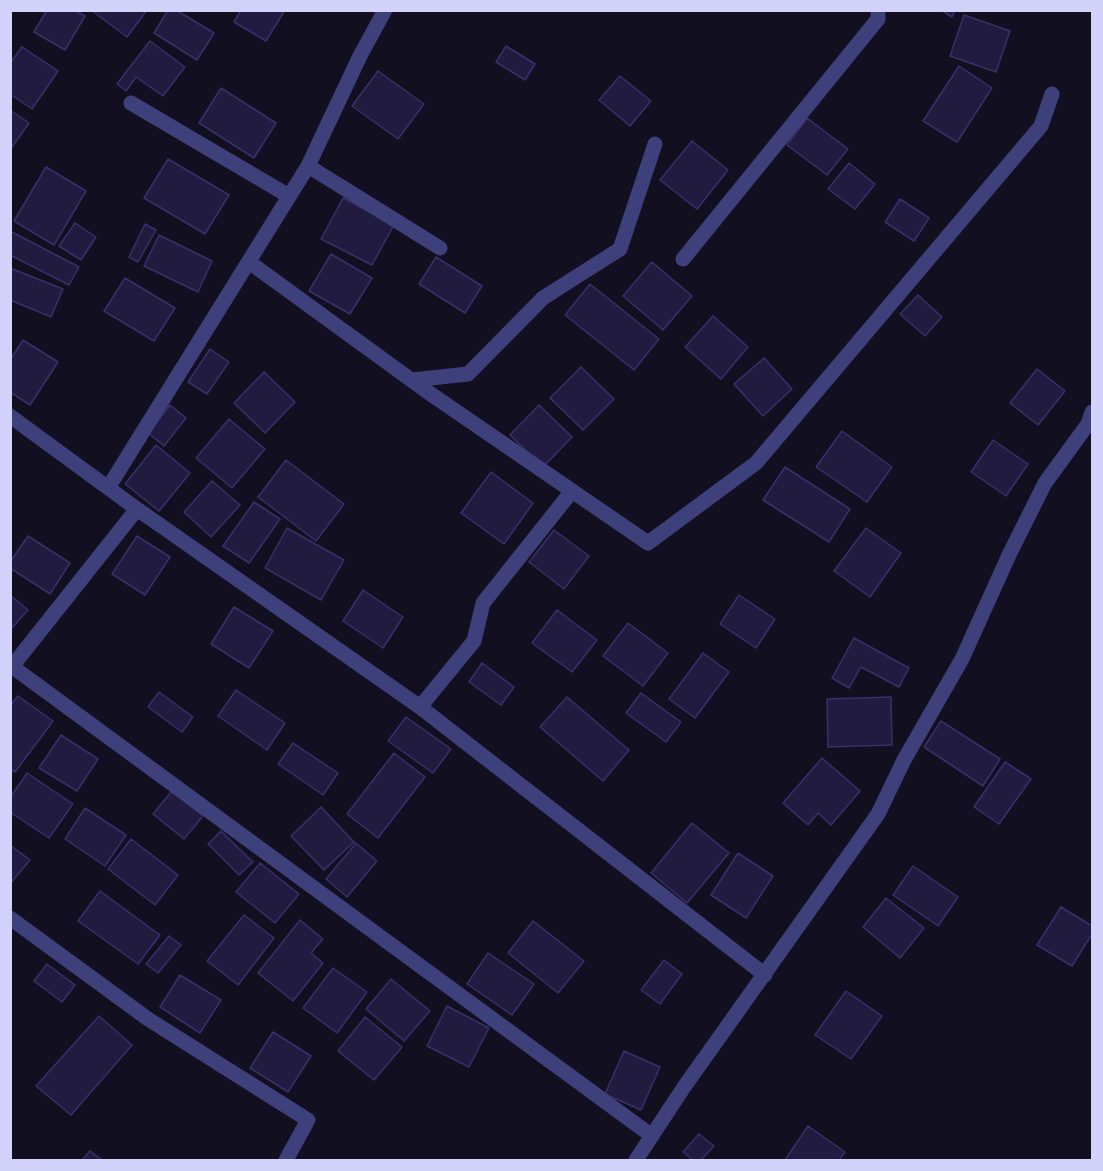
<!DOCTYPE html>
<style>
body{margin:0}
#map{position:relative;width:1103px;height:1171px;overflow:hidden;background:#110f20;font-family:"Sofia Sans Condensed",sans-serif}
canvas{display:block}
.frame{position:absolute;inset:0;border:12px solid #d3d2fb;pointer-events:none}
</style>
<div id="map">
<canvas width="1103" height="1171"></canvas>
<div class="frame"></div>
</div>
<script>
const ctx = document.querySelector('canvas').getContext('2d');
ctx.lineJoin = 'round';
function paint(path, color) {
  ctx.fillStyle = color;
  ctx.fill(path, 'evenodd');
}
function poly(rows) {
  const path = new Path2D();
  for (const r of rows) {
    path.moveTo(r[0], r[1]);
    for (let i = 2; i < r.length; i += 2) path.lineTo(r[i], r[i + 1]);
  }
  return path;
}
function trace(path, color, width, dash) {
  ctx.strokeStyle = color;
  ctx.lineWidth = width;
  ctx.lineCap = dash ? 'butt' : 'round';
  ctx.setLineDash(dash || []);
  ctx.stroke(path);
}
const building = poly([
 [47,10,74,10,85,16,65,50,34,32,47,10],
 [91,10,147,10,127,37,91,10],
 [168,10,176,10,214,33,197,60,154,33,168,10],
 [241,10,285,10,266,41,234,22,241,10],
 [941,10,955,10,952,17,941,10],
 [964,15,1010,31,996,72,950,56,964,15],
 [150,41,185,67,163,96,136,77,126,91,117,84,150,41],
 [506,46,535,64,525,80,496,62,506,46],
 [22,47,58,71,32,109,10,94,10,63,22,47],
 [959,66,992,88,957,142,923,121,959,66],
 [378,71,424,104,398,139,352,106,378,71],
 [620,76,651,101,630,126,599,100,620,76],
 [221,88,276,123,254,158,199,123,221,88],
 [10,110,29,123,10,150,10,110],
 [807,118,848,149,827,175,787,145,807,118],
 [692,141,728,170,697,209,660,180,692,141],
 [168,159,229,195,205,234,144,198,168,159],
 [849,163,875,184,855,209,828,189,849,163],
 [46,167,86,191,54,245,14,221,46,167],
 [343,198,394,225,372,265,321,239,343,198],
 [900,199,929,218,914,241,885,222,900,199],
 [75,223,96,237,81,260,59,246,75,223],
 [145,224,156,230,138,262,129,257,145,224],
 [10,231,79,267,69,285,10,255,10,231],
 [159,235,212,261,198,292,144,266,159,235],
 [331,254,372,278,350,314,309,291,331,254],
 [436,257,482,286,465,313,419,284,436,257],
 [652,262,692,296,663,330,623,296,652,262],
 [10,268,63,289,51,317,10,300,10,268],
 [125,278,175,308,154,341,104,311,125,278],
 [590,284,659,339,634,370,565,315,590,284],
 [918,295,942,317,925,336,900,314,918,295],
 [713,316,748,347,721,379,685,347,713,316],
 [23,340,58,362,30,405,10,392,10,360,23,340],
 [210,349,229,362,207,394,188,382,210,349],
 [764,358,792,389,763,416,734,384,764,358],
 [581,367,614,399,583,430,550,398,581,367],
 [1037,369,1065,391,1038,425,1010,403,1037,369],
 [264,372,295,402,265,433,234,403,264,372],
 [170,405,186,418,164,446,148,433,170,405],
 [539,405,572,437,543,467,510,435,539,405],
 [229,419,265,449,232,488,196,458,229,419],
 [842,431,892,467,867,502,816,467,842,431],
 [993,440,1028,464,1006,496,971,472,993,440],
 [156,445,190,473,159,511,125,484,156,445],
 [286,460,344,504,316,541,258,497,286,460],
 [785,467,850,509,829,542,763,500,785,467],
 [491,472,533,503,504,544,461,513,491,472],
 [212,481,240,505,211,537,184,512,212,481],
 [254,502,280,519,249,563,223,546,254,502],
 [287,528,344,560,321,600,265,568,287,528],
 [866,528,901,553,870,597,834,571,866,528],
 [554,530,589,556,564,589,529,562,554,530],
 [28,536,70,563,50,594,10,568,10,562,28,536],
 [137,536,170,557,145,595,112,574,137,536],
 [363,590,403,617,383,648,343,621,363,590],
 [10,595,28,610,10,630,10,595],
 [739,595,775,619,756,648,720,624,739,595],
 [234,607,273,631,249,668,211,644,234,607],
 [557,610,597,640,572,672,532,643,557,610],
 [628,623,668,653,643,686,603,656,628,623],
 [854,638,909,668,899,687,861,667,849,688,832,678,854,638],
 [703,653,729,672,695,718,669,699,703,653],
 [482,663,514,687,501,705,469,682,482,663],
 [236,690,285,723,267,750,218,716,236,690],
 [159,692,193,717,182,732,148,707,159,692],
 [641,693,681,722,666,742,626,713,641,693],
 [18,696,53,721,15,772,10,769,10,706,18,696],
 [567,697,629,750,603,781,540,727,567,697],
 [891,697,892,745,828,747,827,699,891,697],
 [406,717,451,749,433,773,388,741,406,717],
 [941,721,1000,759,983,786,924,747,941,721],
 [61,735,98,759,77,791,39,768,61,735],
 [293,743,338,773,323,795,278,764,293,743],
 [394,753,425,777,378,838,347,814,394,753],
 [822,758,860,791,831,825,818,813,808,825,783,803,822,758],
 [1005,762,1031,779,999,824,974,807,1005,762],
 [27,773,73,804,49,838,10,812,10,798,27,773],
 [172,791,203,816,184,839,153,814,172,791],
 [321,807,354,842,324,870,291,836,321,807],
 [85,808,126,835,105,866,65,839,85,808],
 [692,823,729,853,687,903,651,873,692,823],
 [221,831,253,862,239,875,208,844,221,831],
 [131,839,178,875,155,905,108,869,131,839],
 [356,843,377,861,347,897,326,879,356,843],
 [10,845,30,860,10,884,10,845],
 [738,853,773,876,746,918,711,895,738,853],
 [260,863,299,894,275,923,236,892,260,863],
 [913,866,958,897,938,926,893,895,913,866],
 [100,891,160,935,138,964,78,921,100,891],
 [886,898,924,928,900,958,863,927,886,898],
 [1061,907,1092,926,1092,934,1072,966,1037,945,1061,907],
 [244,915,274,938,238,985,207,961,244,915],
 [300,920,323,939,311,953,323,963,293,1001,258,973,300,920],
 [533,921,584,961,558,993,508,953,533,921],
 [169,936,181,945,158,973,146,964,169,936],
 [488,953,534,984,512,1015,467,984,488,953],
 [664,960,682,974,660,1004,641,990,664,960],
 [47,964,75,985,62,1002,34,981,47,964],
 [333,968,367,992,337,1033,303,1008,333,968],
 [180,975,221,1000,200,1033,160,1007,180,975],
 [391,979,430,1011,404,1041,366,1009,391,979],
 [846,991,882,1016,851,1059,815,1035,846,991],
 [447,1006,489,1028,469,1067,427,1046,447,1006],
 [99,1016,132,1045,71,1115,36,1086,99,1016],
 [365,1017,402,1047,374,1080,338,1051,365,1017],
 [273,1032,311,1056,288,1092,250,1068,273,1032],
 [624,1051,660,1067,641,1110,605,1094,624,1051],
 [808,1126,845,1152,839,1160,785,1160,808,1126],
 [699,1134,714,1146,701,1160,693,1160,683,1152,699,1134],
 [90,1151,102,1160,82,1160,90,1151]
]);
const street = poly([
 [385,10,360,56,308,166,440,248],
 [131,103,289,196],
 [683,259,878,19,878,10],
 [249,262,425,390,648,543,756,463,1041,126,1052,94],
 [412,380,468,374,543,298,620,249,655,144],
 [10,416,137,509,420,707,765,975],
 [108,488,308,166],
 [10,665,652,1136],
 [10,669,137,509],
 [420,707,474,641,483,603,572,491],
 [10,918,148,1019,308,1120,286,1160],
 [636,1160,684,1087,878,814,904,760,962,659,1009,555,1045,483,1088,424,1092,412]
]);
paint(building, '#211c3f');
trace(building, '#38306a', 1.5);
trace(street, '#3e407b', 15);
</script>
